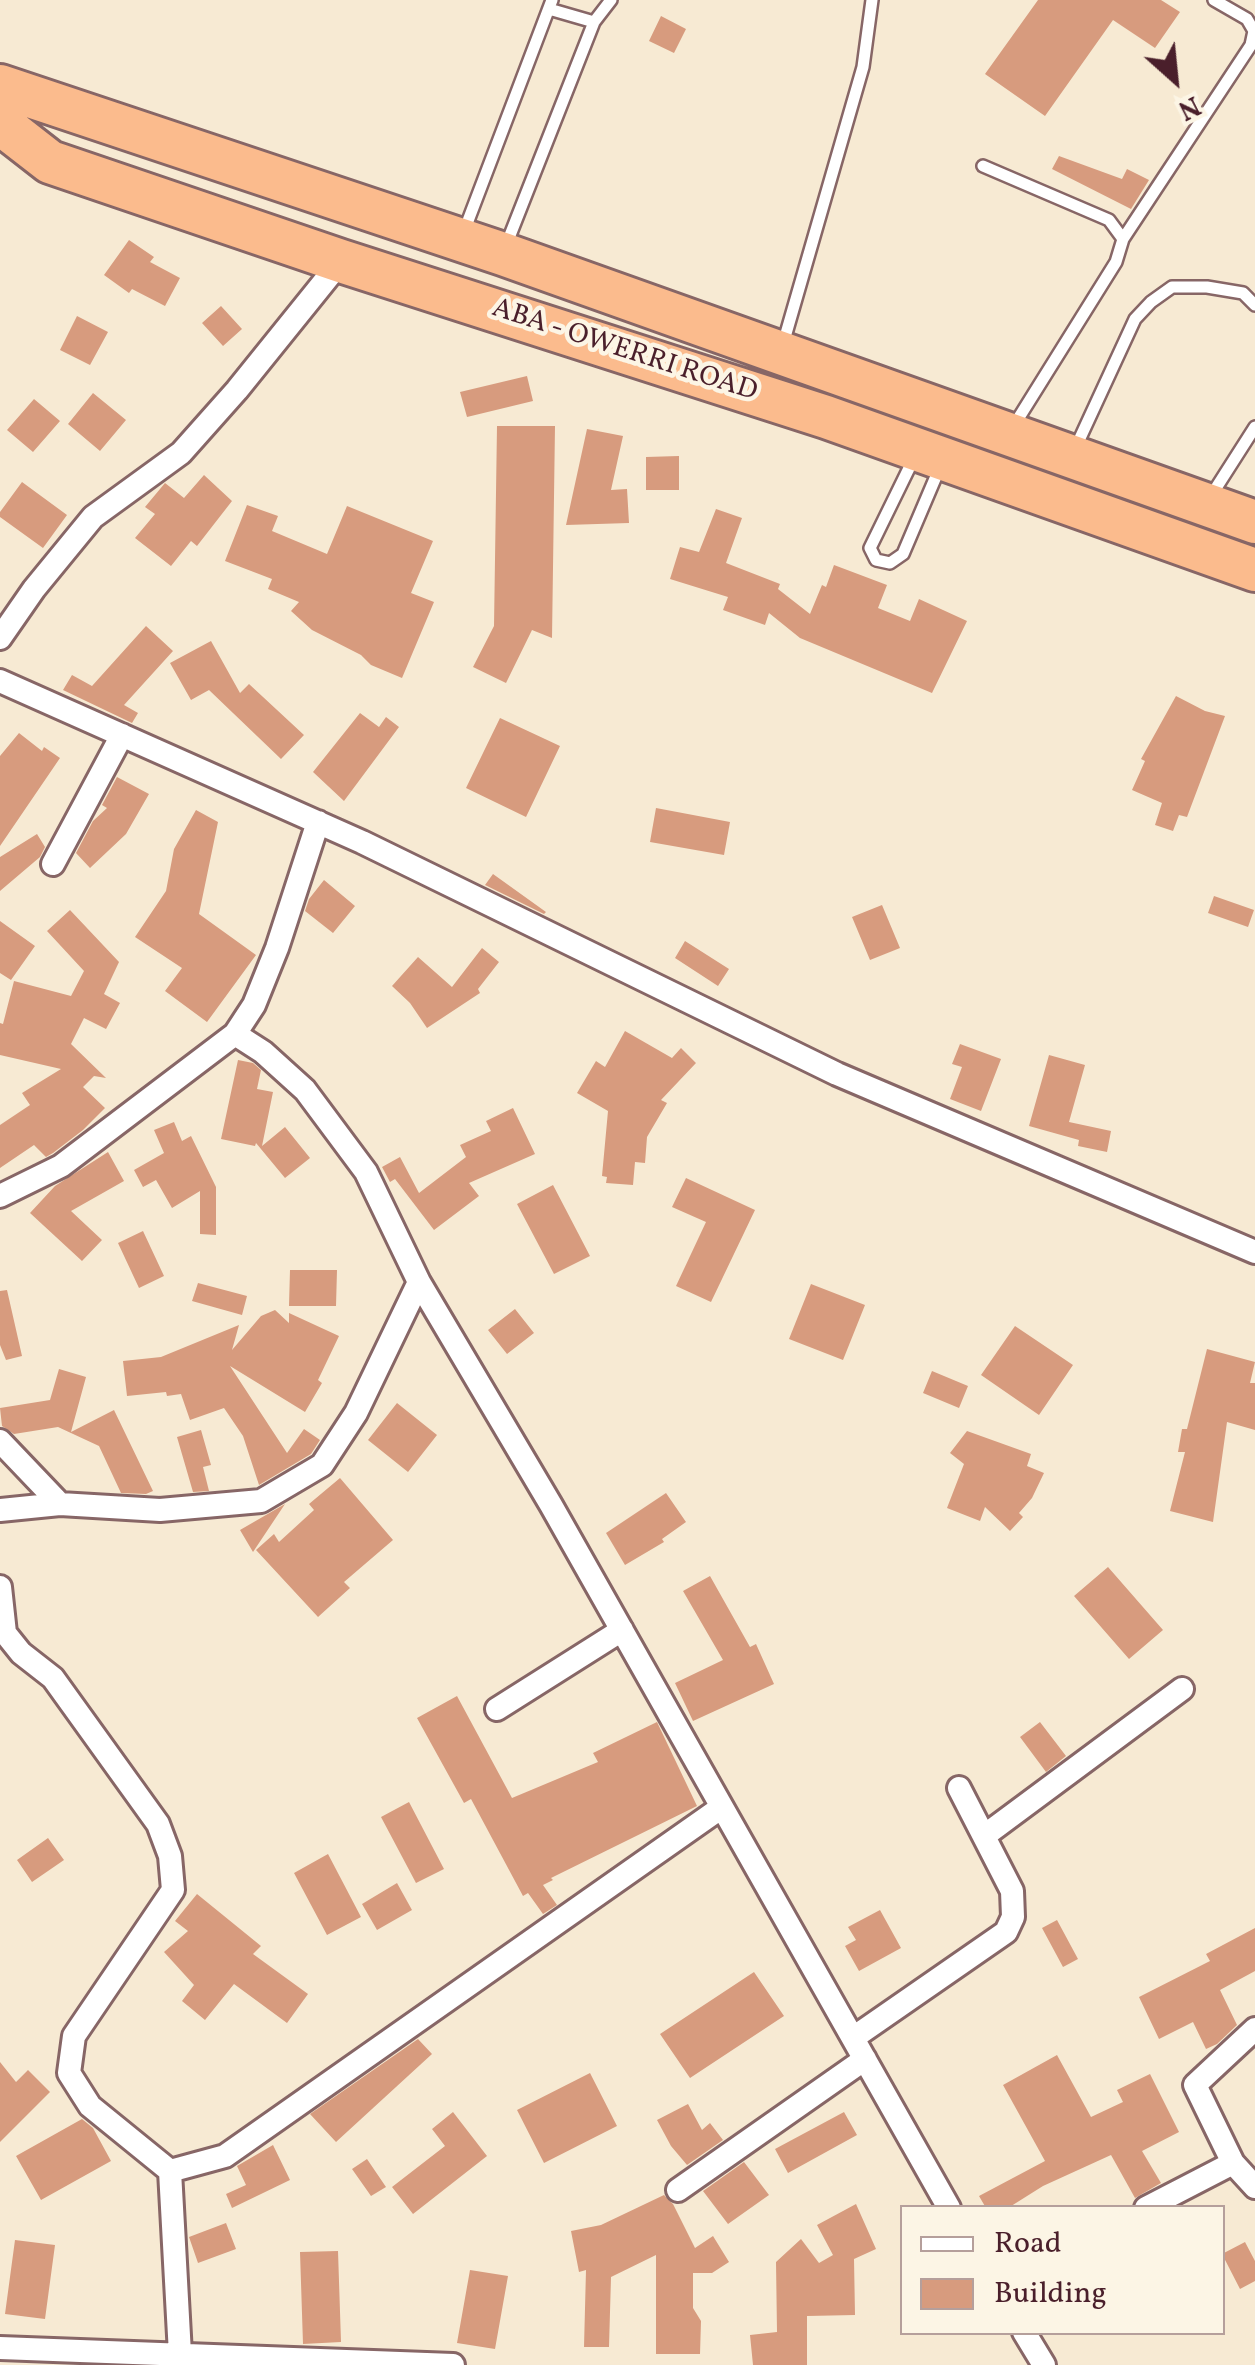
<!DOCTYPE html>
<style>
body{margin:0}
#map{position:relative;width:1255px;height:2365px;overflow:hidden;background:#f7ead3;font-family:Vollkorn,serif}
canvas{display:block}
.legend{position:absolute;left:900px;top:2205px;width:325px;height:130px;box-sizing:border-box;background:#fcf5e5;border:2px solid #b59f9b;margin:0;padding:12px 18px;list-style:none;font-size:30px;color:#4a1f2b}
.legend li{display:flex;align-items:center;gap:20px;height:50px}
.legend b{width:50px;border:2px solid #b59f9b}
.north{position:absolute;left:1125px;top:30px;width:100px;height:100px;-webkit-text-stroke:8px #fcf5e5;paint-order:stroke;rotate:153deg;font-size:28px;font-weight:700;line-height:40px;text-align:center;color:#4a1f2b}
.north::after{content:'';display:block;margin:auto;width:35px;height:45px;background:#4a1f2b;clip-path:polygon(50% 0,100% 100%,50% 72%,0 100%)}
</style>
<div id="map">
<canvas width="1255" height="2365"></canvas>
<ul class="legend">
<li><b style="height:12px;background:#fff"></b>Road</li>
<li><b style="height:28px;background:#d79b7e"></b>Building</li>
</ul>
<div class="north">N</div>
</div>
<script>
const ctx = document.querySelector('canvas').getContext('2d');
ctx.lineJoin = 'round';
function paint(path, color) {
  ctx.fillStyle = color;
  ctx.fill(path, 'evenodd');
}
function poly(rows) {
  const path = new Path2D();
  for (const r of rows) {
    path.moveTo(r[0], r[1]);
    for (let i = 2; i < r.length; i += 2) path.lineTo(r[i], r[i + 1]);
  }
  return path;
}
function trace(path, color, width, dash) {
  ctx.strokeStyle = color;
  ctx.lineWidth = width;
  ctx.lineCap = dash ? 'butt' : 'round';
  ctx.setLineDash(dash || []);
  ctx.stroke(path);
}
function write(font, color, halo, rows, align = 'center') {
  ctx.font = font + ' Vollkorn,serif';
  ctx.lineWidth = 9;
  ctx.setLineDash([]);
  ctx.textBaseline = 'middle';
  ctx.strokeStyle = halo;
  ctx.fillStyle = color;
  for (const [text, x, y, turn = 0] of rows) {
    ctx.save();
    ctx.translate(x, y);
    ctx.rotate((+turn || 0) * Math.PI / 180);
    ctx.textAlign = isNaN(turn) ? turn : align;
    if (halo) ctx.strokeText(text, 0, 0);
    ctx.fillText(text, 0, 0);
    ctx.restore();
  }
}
const building = poly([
 [1038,0,1161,0,1180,12,1155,48,1113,20,1045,116,985,74],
 [661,16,686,29,674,53,649,41],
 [1059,156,1122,179,1127,169,1149,180,1131,209,1052,169],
 [129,240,154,257,150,262,180,278,165,306,132,289,129,293,104,275],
 [221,306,242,329,223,346,202,323],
 [77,316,108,332,90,365,60,350],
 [527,376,533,401,467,417,460,392],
 [93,393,126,420,100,451,68,424],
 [34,399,60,421,33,452,7,430],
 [497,426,555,426,552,638,532,630,506,683,473,667,494,626],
 [587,429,623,436,611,490,627,489,629,523,566,525],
 [679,456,679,490,646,490,646,457],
 [204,475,232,501,197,546,191,541,171,566,135,538,155,514,145,507,165,483,184,498],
 [22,482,67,515,43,548,0,517,0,512],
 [247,505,278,516,272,531,327,554,347,506,433,541,411,593,434,602,402,678,371,665,361,655,312,630,291,611,299,602,268,589,272,579,225,561],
 [716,509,742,518,726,563,780,584,778,589,810,614,822,585,826,587,834,565,887,585,878,608,910,621,919,599,967,621,932,693,800,638,769,613,765,625,723,610,728,597,670,579,680,547,699,552],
 [146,626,173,651,124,705,138,713,132,723,63,690,72,675,92,686],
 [211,641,240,693,249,684,304,735,281,759,209,690,191,700,170,663],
 [1176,696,1205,711,1225,716,1187,817,1179,815,1173,831,1155,825,1162,803,1132,790,1145,761,1141,759],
 [360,713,379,727,386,717,399,727,344,801,313,772],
 [500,718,560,746,526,817,466,788],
 [19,733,42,751,44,747,60,758,0,846,0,756],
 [117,777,149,794,126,834,90,868,76,853,93,821,107,808,102,805],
 [656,808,730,822,724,855,650,842],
 [196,810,218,822,199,914,256,955,207,1022,165,991,182,968,135,937,166,891,174,849],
 [37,834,45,847,40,857,0,891,0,857],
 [493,874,546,912,544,914,485,885],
 [324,880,355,906,333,933,305,911,309,899],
 [1214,896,1254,910,1248,927,1208,913],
 [882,905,900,948,870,960,852,917],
 [70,910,119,962,104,994,120,1003,106,1029,84,1018,71,1044,106,1078,94,1076,83,1087,105,1108,83,1130,53,1153,46,1157,34,1145,0,1168,0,1125,30,1105,22,1093,61,1069,0,1055,0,1023,3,1024,14,981,71,996,84,971,47,931],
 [0,921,35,946,11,980,0,973],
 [685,941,729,969,718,986,675,958],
 [482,948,499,962,478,989,480,993,427,1028,410,1003,392,986,418,957,452,987],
 [625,1031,672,1058,681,1048,696,1063,661,1100,667,1103,647,1137,645,1163,635,1162,633,1185,606,1183,607,1177,602,1176,608,1111,577,1093,596,1061,605,1067],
 [960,1044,1001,1059,981,1111,950,1099,962,1067,952,1064],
 [1049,1055,1085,1065,1069,1122,1111,1131,1107,1152,1078,1146,1079,1140,1029,1126],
 [238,1060,253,1063,261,1070,257,1089,273,1092,262,1146,285,1127,310,1158,285,1178,256,1143,255,1146,221,1139],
 [513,1108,535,1154,469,1183,479,1196,434,1230,395,1179,390,1182,382,1167,400,1157,419,1193,466,1157,460,1145,491,1131,486,1121],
 [174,1122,182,1141,191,1136,216,1187,216,1235,200,1234,200,1191,172,1208,156,1180,143,1187,134,1170,164,1153,154,1130],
 [108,1152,124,1181,71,1211,102,1240,82,1261,30,1213,55,1186],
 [686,1178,755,1210,711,1302,676,1286,706,1222,672,1207],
 [553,1185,590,1256,554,1274,517,1204],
 [143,1231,164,1276,139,1288,118,1243],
 [290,1270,337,1270,336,1306,289,1306],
 [198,1283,247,1296,242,1315,192,1301],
 [811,1284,865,1305,843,1360,789,1339],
 [7,1290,22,1356,6,1360,0,1345,0,1291],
 [515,1309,534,1333,507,1354,488,1330],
 [275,1310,289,1323,289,1313,339,1336,318,1380,322,1383,305,1412,230,1366,287,1453,304,1429,320,1440,311,1454,259,1485,243,1436,224,1408,190,1420,181,1394,167,1396,166,1392,127,1396,123,1361,161,1357,239,1325,232,1350,261,1316],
 [1015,1326,1073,1365,1039,1415,981,1375],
 [1207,1349,1255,1362,1250,1383,1255,1383,1255,1430,1227,1422,1213,1522,1170,1511,1185,1452,1178,1452,1182,1429,1187,1429],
 [59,1369,86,1377,71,1432,114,1410,153,1491,146,1494,121,1493,99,1446,58,1427,14,1434,2,1426,0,1408,50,1400],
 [932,1371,968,1386,959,1408,923,1393],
 [397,1403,437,1435,408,1472,368,1440],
 [201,1430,211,1465,203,1467,209,1491,193,1492,177,1437],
 [967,1431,1031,1454,1027,1466,1044,1473,1032,1498,1019,1513,1023,1517,1010,1531,985,1507,980,1521,947,1508,964,1464,950,1453],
 [340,1478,393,1540,344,1582,350,1588,318,1617,256,1550,274,1534,279,1542,314,1510,309,1504],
 [666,1493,686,1522,662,1539,664,1542,625,1565,606,1533],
 [285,1504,253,1552,240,1530],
 [1108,1567,1163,1630,1129,1659,1074,1596],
 [710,1576,750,1647,756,1644,774,1684,693,1721,675,1683,723,1660,683,1591],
 [457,1696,512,1798,598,1762,593,1753,657,1722,697,1806,551,1878,553,1880,543,1885,557,1905,543,1914,528,1893,523,1896,471,1799,464,1803,417,1718],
 [1040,1722,1066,1756,1046,1772,1020,1737],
 [409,1802,444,1869,416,1883,381,1817],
 [48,1838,64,1860,32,1882,17,1860],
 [328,1854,361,1917,327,1935,294,1873],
 [397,1883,412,1910,377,1930,362,1904],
 [197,1894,261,1946,253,1954,308,1994,287,2023,234,1984,205,2020,182,2001,194,1985,164,1952,188,1931,175,1921],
 [880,1910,901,1948,859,1971,845,1946,856,1940,848,1927],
 [1057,1920,1078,1959,1063,1967,1042,1928],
 [1255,1928,1255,1971,1220,1990,1237,2025,1217,2044,1206,2049,1193,2022,1159,2039,1139,1997,1210,1961,1206,1954],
 [754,1972,784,2016,690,2078,660,2034],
 [418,2039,432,2054,336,2142,310,2114],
 [1057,2055,1091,2117,1123,2102,1117,2090,1150,2074,1179,2132,1142,2151,1161,2183,1135,2198,1111,2155,1043,2186,1008,2208,986,2208,979,2196,1045,2161,1003,2085],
 [0,2062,16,2082,28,2070,50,2092,0,2142],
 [590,2073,617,2126,544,2163,517,2110],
 [688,2104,702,2130,710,2123,723,2140,687,2165,671,2146,657,2120],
 [453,2112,487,2156,413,2214,392,2187,445,2146,432,2129],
 [844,2112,857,2135,788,2173,775,2149],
 [82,2119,93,2128,111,2161,41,2200,16,2156],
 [273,2145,290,2180,232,2208,226,2194,246,2185,237,2166],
 [367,2159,386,2187,371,2196,352,2169],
 [744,2162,769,2195,728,2224,703,2191],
 [664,2195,673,2204,695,2248,713,2236,729,2262,712,2273,693,2273,693,2308,701,2321,700,2354,656,2354,656,2255,611,2277,609,2347,584,2347,586,2270,579,2272,571,2231,601,2225],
 [856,2204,876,2249,854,2259,855,2315,807,2316,807,2365,753,2365,750,2335,777,2332,776,2262,801,2239,819,2263,833,2255,817,2225],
 [226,2223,236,2249,198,2263,189,2237],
 [15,2240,55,2245,45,2319,5,2314],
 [1245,2242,1255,2261,1255,2281,1240,2289,1222,2254],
 [338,2251,341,2342,303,2344,300,2252],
 [470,2270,508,2276,495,2349,457,2343]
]);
const lane = poly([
 [549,9,594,22],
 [983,166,1109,220,1123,239,1116,262,1013,427],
 [463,234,552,0],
 [1123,239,1251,45,1254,31,1247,19,1214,0],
 [505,248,594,22,611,0],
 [783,344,863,67,872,0],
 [1075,449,1135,319,1151,302,1172,287,1207,287,1243,293,1255,305],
 [914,458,870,548,876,560,890,563,903,554,940,467],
 [1209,499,1255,427]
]);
const street = poly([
 [0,638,34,589,93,517,181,453,237,390,341,261],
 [0,681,362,842,837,1074,1255,1252],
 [53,864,122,735],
 [0,1196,61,1166,235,1034,254,1005,277,948,318,822],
 [419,1282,551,1505,949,2208],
 [0,1441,60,1504,160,1510,261,1501,322,1465,356,1413,419,1282,366,1172,305,1090,263,1052,235,1034],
 [0,1510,60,1504],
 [0,1587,5,1633,21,1653,53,1678,158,1824,170,1856,173,1890,74,2036,69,2073,90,2106,170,2171,180,2354],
 [497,1709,622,1630],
 [984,1836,1182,1689],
 [1255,2029,1195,2085,1233,2163,1255,2187],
 [853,2038,1006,1932,1013,1917,1012,1891,959,1788],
 [170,2171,225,2156,722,1807],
 [678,2190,865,2059],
 [1146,2208,1233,2163],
 [1024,2332,1044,2365],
 [0,2348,453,2365]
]);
const highway = poly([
 [0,86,503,254,1255,522],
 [0,123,50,162,341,261,826,417,1255,570]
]);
const streetNames = [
 ["ABA - OWERRI ROAD",624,352,18]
];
paint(building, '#d79b7e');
trace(lane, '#876666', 16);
trace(street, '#876666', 28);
trace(highway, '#876666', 48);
trace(lane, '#fff', 11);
trace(street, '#fff', 22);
trace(highway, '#fbbb8d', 42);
write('28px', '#4a1f2b', '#fcf5e5', streetNames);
</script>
